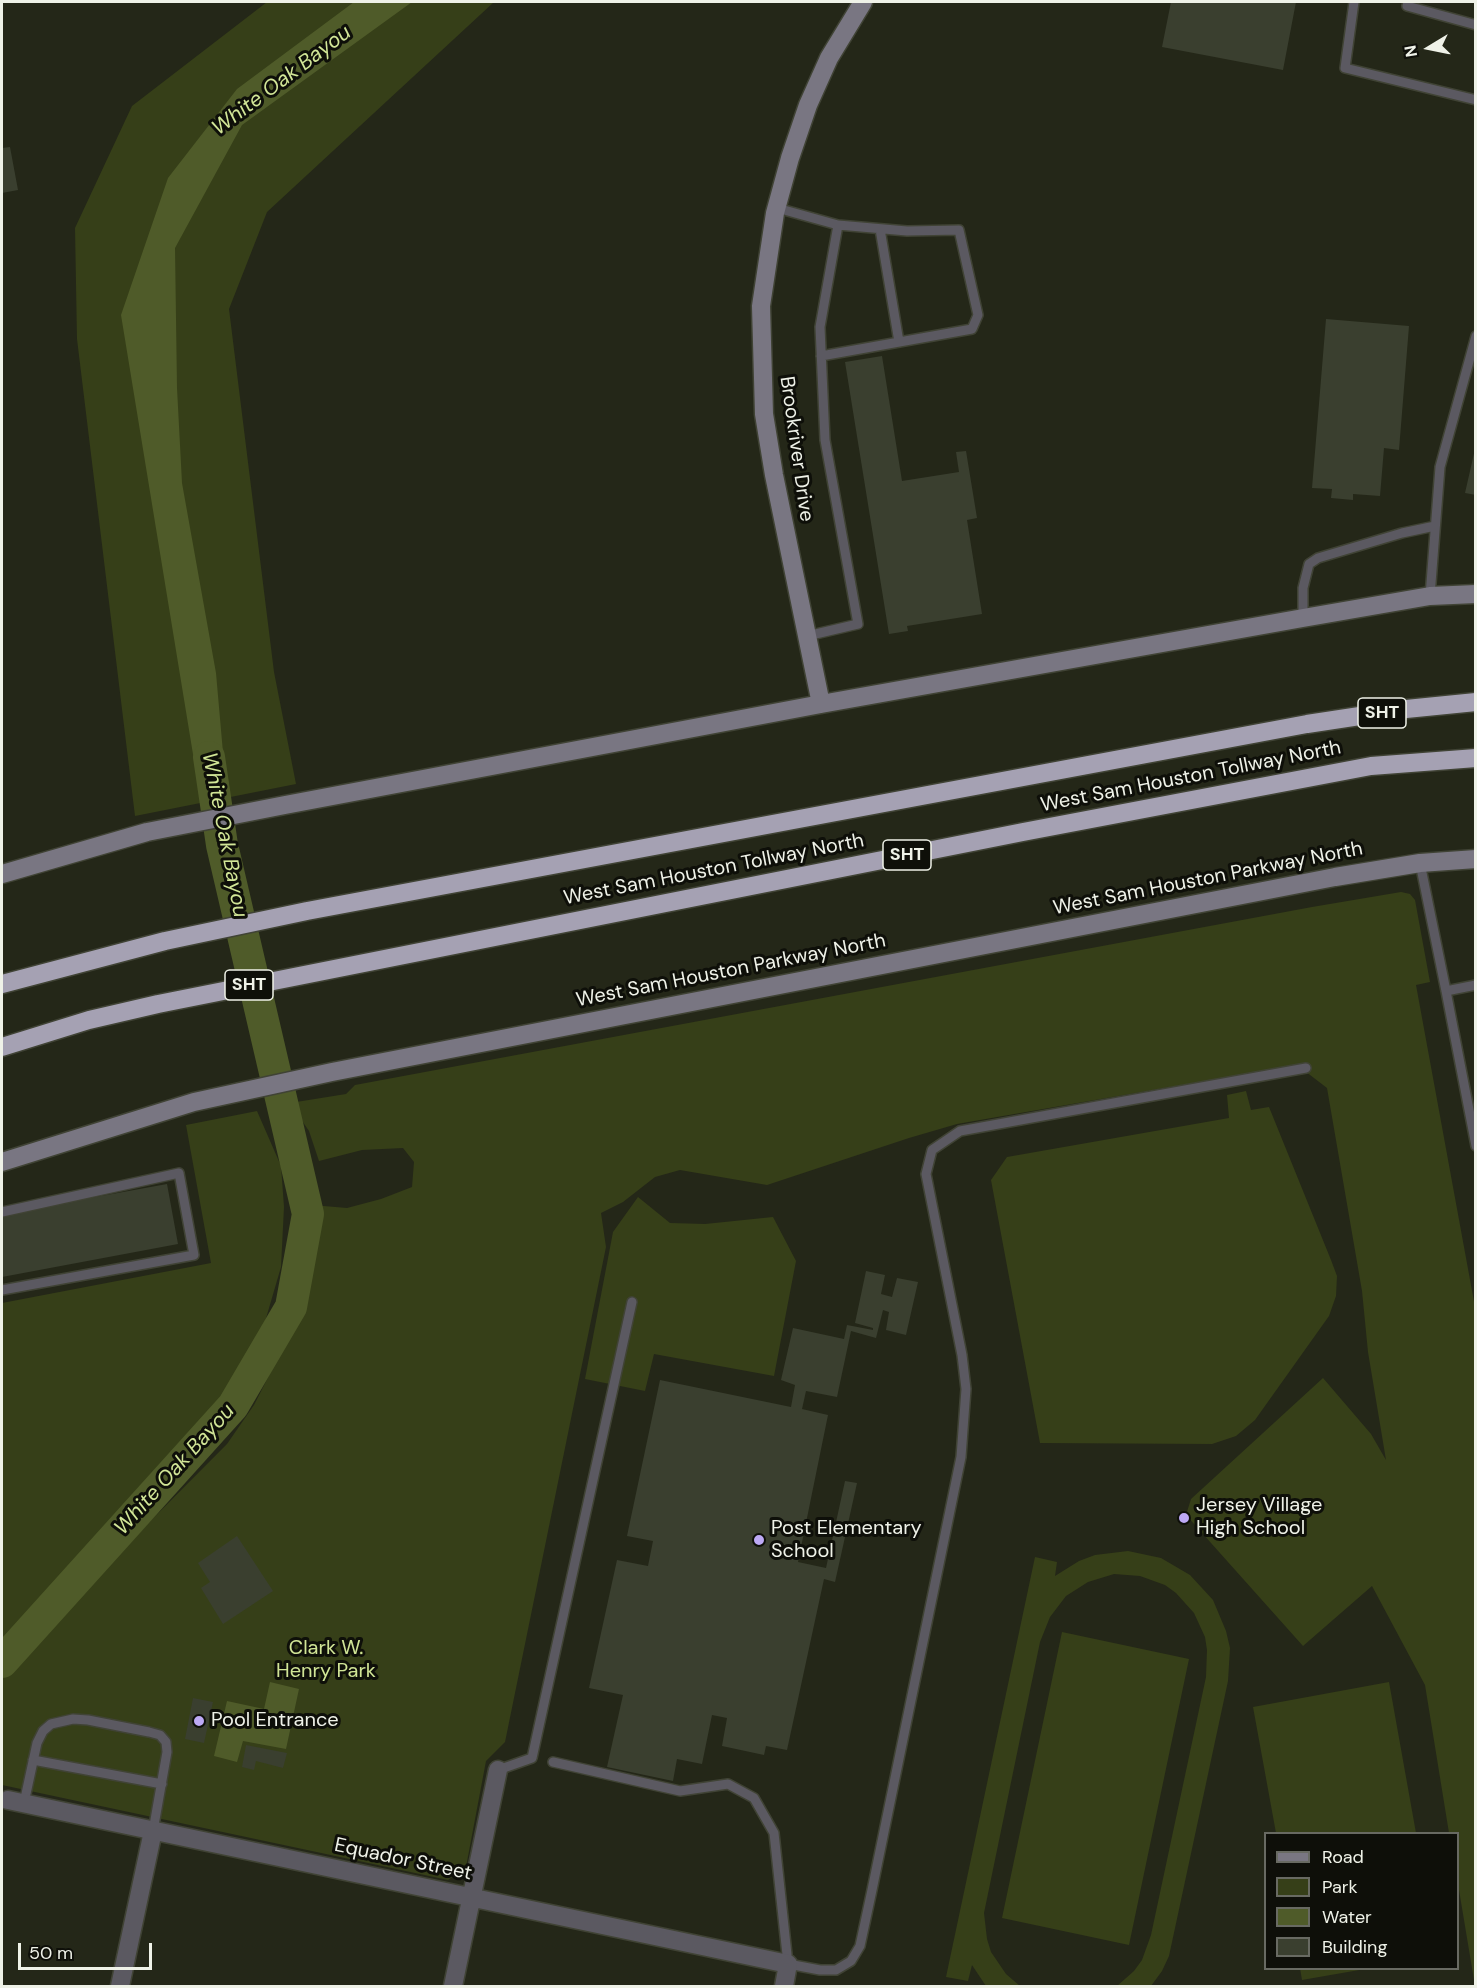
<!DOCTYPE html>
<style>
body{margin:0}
#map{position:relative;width:1477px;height:1988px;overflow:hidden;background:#242718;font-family:"DM Sans",sans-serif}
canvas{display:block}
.frame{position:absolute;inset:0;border:3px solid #eff2e8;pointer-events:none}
.legend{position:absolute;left:1264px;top:1832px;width:195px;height:138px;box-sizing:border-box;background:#0e0f09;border:2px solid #686a62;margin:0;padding:8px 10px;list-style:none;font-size:18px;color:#eff2e8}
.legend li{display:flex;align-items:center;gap:12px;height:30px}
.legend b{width:30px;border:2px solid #686a62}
.north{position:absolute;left:1399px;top:18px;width:60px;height:60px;-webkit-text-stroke:4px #0e0f09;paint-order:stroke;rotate:260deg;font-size:16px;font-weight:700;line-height:24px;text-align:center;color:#eff2e8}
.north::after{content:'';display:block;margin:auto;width:21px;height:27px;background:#eff2e8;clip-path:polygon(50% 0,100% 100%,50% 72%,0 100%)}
.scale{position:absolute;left:18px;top:1943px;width:134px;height:27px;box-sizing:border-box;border:3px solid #eff2e8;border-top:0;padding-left:8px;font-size:18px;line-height:21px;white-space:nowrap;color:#eff2e8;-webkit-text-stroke:4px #0e0f09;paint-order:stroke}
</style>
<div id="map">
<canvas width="1477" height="1988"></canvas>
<div class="frame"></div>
<ul class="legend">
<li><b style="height:8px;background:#797682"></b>Road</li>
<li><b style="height:16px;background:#363f18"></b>Park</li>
<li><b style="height:16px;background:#4f5b29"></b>Water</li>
<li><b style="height:16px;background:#3a3f2f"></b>Building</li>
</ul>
<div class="north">N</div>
<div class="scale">50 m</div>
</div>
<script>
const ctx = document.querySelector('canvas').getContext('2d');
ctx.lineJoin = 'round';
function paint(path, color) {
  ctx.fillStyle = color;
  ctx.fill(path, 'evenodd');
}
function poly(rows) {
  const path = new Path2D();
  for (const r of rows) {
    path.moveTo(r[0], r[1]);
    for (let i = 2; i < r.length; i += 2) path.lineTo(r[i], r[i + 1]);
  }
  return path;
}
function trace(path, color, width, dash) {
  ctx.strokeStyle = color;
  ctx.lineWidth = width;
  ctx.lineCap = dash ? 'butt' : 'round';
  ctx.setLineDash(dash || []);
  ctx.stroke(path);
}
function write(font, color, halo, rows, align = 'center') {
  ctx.font = font + ' "DM Sans",sans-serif';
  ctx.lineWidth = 6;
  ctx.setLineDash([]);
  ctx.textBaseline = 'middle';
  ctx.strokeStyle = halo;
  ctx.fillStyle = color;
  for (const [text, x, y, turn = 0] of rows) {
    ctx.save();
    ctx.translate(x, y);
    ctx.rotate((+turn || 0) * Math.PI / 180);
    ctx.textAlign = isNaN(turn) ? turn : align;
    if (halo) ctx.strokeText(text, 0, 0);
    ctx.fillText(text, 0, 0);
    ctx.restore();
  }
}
const green = poly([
 [267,2,494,2,267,212,229,309,274,672,296,784,135,816,77,339,75,228,132,106],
 [1401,892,1410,894,1415,900,1430,982,1416,985,1475,1307,1475,1986,1458,1884,1458,1834,1449,1833,1425,1685,1372,1586,1303,1646,1186,1515,1191,1499,1323,1378,1371,1434,1386,1460,1368,1352,1362,1291,1327,1088,1297,1065,957,1124,909,1138,767,1185,680,1170,655,1177,623,1202,601,1213,606,1247,505,1742,486,1761,466,1867,448,1880,2,1785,2,1679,37,1635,227,1444,254,1405,284,1346,301,1303,312,1205,347,1208,381,1199,412,1187,414,1162,403,1148,362,1150,319,1161,309,1131,290,1103,346,1094,355,1085,1312,907],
 [1246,1091,1251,1110,1269,1107,1331,1260,1337,1276,1336,1296,1329,1316,1255,1420,1236,1436,1212,1444,1040,1443,991,1180,1007,1157,1229,1118,1227,1095],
 [257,1111,281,1166,284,1207,281,1267,262,1332,226,1400,188,1452,2,1645,2,1303,211,1263,186,1125],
 [638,1197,670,1223,705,1224,773,1217,796,1261,774,1376,654,1354,645,1391,585,1379,613,1232],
 [1128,1551,1161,1558,1190,1575,1213,1600,1226,1631,1230,1648,1228,1681,1169,1956,1162,1971,1151,1986,1117,1986,1134,1971,1142,1960,1151,1935,1206,1677,1207,1650,1205,1637,1194,1613,1176,1593,1165,1585,1140,1576,1114,1574,1088,1582,1066,1596,1050,1617,1040,1642,984,1913,987,1939,991,1952,1006,1974,1020,1986,986,1986,972,1965,968,1981,946,1977,1035,1557,1057,1562,1055,1576,1079,1561,1095,1555],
 [1062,1632,1189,1659,1129,1945,1002,1918],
 [1389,1682,1416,1833,1276,1833,1253,1707],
 [1300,1968,1365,1968,1365,1969,1302,1980]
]);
const water = poly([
 [354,2,412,2,242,125,175,248,177,388,182,483,216,673,227,798,201,803,121,315,168,178,237,89],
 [270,1682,299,1689,286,1749,243,1741,237,1762,214,1756,227,1701,264,1709]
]);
const river = poly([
 [2,1662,233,1406,291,1307,308,1214,222,845,209,757]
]);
const building = poly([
 [1171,2,1296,2,1283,70,1162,47],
 [10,147,18,190,2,193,2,148],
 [1326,319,1409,326,1399,450,1384,448,1380,496,1353,494,1353,500,1331,498,1332,489,1312,488],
 [882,356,902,481,959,472,956,452,966,451,977,518,967,520,982,614,907,626,908,631,889,634,845,362],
 [1475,449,1476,449,1476,495,1465,493],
 [167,1184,178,1244,2,1277,2,1214],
 [866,1271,885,1275,881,1294,892,1297,897,1278,918,1282,906,1335,886,1330,889,1312,883,1310,876,1338,851,1331,837,1397,806,1391,802,1409,828,1415,798,1562,826,1568,845,1481,857,1483,835,1582,824,1579,787,1750,766,1746,764,1755,722,1746,727,1718,712,1715,702,1764,677,1759,673,1781,607,1767,623,1695,589,1688,617,1560,648,1566,653,1541,627,1536,660,1380,791,1407,795,1385,781,1380,793,1328,844,1339,847,1325,873,1330,873,1328,855,1323],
 [237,1536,273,1591,223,1624,201,1588,210,1582,198,1563],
 [193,1698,213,1702,204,1743,185,1739],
 [246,1745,287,1753,283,1768,256,1761,254,1770,242,1767]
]);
const lane = poly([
 [1354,2,1345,68,1476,100],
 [1408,2,1407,6,1476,25],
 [777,208,838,225,820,327,825,440,858,624,807,636],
 [880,229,899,342],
 [821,356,972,329,978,315,959,230,907,231,838,225],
 [1430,596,1440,467,1476,336],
 [1303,618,1303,588,1309,564,1318,558,1402,533,1435,526],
 [1420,863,1446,991],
 [1476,985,1446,991,1476,1146],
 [2,1212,179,1173,194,1255,2,1290],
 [33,1760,162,1784],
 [553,1762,680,1791,728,1784,754,1798,774,1833,788,1964,820,1970,836,1970,851,1961,860,1946,872,1890,961,1457,966,1389,962,1355,926,1174,932,1150,960,1131,1306,1068],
 [498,1770,532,1758,632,1302],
 [24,1803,37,1743,43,1731,51,1724,73,1719,88,1720,149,1732,160,1735,166,1742,167,1752,153,1831]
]);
const street = poly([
 [8,1800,788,1964,784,1986],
 [120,1986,153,1831],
 [453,1986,498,1770]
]);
const secondary = poly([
 [821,704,774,475,764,414,761,306,775,213,790,158,808,105,829,58,863,2],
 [2,874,147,832,285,805,821,704,1303,618,1430,596,1476,594],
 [2,1162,194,1102,332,1072,1335,877,1420,863,1476,859]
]);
const highway = poly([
 [2,984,165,941,307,911,1307,724,1406,709,1476,702],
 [2,1047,89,1020,158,1004,1023,832,1371,766,1476,758]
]);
const markers = [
 [1184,1518,6,"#bda9f5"],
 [759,1540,6,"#bda9f5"],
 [199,1721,6,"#bda9f5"]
];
const shields = [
 [1382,713,48],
 [907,855,48],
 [249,985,48]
];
const shieldNames = [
 ["SHT",1382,713],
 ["SHT",907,855],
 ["SHT",249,985]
];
const streetNames = [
 ["Brookriver Drive",796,449,82],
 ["West Sam Houston Tollway North",1191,777,-11],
 ["West Sam Houston Tollway North",714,870,-11],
 ["West Sam Houston Parkway North",1208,879,-11],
 ["West Sam Houston Parkway North",731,971,-11],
 ["Equador Street",403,1860,12]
];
const poiNames = [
 ["Jersey Village",1196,1506],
 ["High School",1196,1529],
 ["Post Elementary",771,1529],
 ["School",771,1552],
 ["Pool Entrance",211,1721]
];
const parkNames = [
 ["Clark W.",326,1649],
 ["Henry Park",326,1672]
];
const waterNames = [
 ["White Oak Bayou",282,81,-37],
 ["White Oak Bayou",224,835,79],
 ["White Oak Bayou",175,1470,-48]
];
paint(green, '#363f18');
paint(water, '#4f5b29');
trace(river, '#4f5b29', 32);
paint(building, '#3a3f2f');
trace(lane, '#404335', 12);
trace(street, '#404335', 21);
trace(secondary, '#404335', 21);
trace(highway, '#404335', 21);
trace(lane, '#5b5961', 9);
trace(street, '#5b5961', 18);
trace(secondary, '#797682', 18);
trace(highway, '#a5a1b3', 18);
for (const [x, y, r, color] of markers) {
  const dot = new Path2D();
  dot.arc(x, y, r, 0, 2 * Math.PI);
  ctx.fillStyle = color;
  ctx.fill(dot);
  trace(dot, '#0e0f09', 2);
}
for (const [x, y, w] of shields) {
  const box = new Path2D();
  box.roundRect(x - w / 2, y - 15, w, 30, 4.5);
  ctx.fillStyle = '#0e0f09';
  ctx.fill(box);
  trace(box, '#eff2e8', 1.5);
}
write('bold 18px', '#eff2e8', null, shieldNames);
write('20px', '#eff2e8', '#0e0f09', streetNames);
write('20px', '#eff2e8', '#0e0f09', poiNames, 'left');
write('20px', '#d1e596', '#0e0f09', parkNames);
write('italic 21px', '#d2e697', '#0e0f09', waterNames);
</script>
